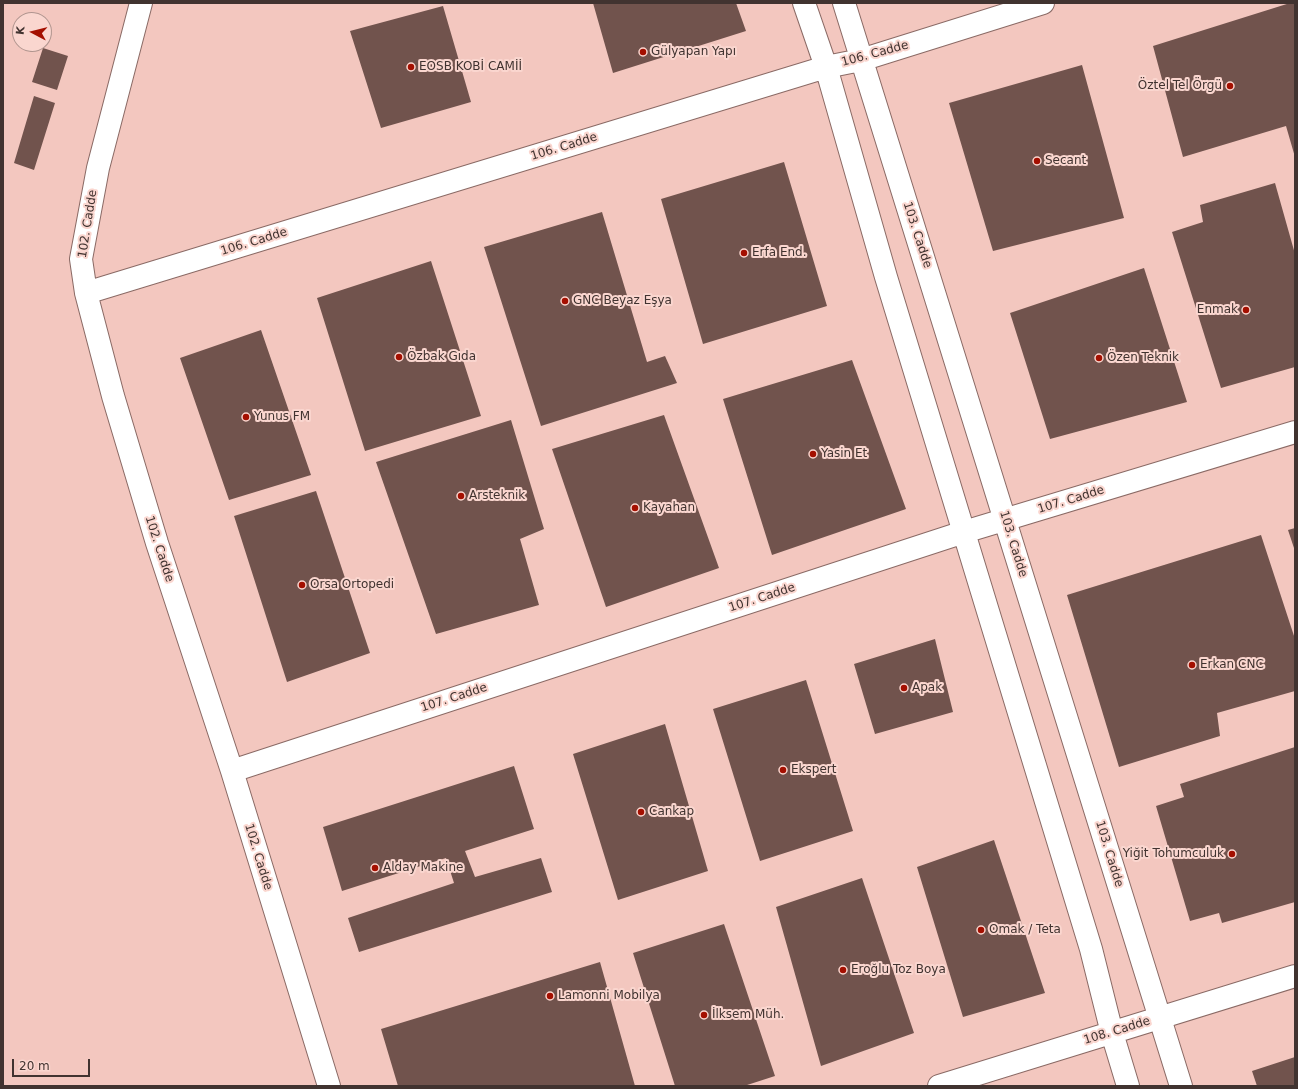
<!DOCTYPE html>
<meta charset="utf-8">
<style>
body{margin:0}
#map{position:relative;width:1298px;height:1089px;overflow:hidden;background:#fad6cf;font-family:"DejaVu Sans",sans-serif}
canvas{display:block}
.frame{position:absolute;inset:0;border:4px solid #413330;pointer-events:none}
.north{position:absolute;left:12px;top:12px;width:40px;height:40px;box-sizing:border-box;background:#fad6cf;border:1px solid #b0958f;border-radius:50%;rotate:277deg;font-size:11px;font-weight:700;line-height:16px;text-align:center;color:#413330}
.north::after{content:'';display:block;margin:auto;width:14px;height:18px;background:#a40f00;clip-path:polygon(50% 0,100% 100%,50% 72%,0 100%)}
.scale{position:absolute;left:12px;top:1059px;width:78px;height:18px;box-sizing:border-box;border:2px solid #413330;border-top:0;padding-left:5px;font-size:12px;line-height:14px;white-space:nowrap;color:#413330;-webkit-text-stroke:3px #fad6cf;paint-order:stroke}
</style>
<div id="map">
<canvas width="1298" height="1089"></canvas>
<div class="frame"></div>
<div class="north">K</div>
<div class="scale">20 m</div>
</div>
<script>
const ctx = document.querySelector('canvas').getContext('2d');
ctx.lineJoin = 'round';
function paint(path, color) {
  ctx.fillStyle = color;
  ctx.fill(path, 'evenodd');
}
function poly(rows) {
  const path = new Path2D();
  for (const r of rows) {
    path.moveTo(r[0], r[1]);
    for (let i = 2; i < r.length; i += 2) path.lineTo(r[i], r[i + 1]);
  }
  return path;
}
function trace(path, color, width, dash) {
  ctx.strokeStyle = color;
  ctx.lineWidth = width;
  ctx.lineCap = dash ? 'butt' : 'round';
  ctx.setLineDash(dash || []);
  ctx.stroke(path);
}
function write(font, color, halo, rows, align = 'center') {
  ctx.font = font + ' "DejaVu Sans",sans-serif';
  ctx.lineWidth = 4;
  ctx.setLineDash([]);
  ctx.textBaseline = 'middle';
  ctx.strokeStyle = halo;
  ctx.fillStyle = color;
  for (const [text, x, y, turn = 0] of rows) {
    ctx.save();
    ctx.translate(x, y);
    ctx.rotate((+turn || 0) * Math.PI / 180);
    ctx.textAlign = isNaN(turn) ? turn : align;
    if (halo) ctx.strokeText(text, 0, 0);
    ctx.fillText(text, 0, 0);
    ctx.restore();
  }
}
const built = poly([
 [3,3,1295,3,1295,1086,3,1086],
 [20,20,44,20,44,44,20,44]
]);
const building = poly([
 [593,3,736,3,746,31,613,73],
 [1290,3,1295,3,1295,157,1286,126,1183,157,1153,46],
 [443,6,471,102,381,128,350,31],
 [43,48,68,56,57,90,32,82],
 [1082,65,1124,218,993,251,949,103],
 [34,96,55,103,34,170,14,163],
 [784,162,827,306,703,344,661,199],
 [1275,183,1295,254,1295,367,1221,388,1172,232,1203,222,1200,205],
 [602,212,647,362,665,356,677,383,541,426,484,247],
 [431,261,481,416,365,451,317,298],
 [1144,268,1187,402,1050,439,1010,313],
 [261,330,311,475,229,500,180,358],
 [852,360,906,509,772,555,723,399],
 [664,415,719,568,606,607,552,449],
 [511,420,544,529,520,539,539,605,436,634,376,462],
 [316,491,370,653,287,682,234,516],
 [1295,528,1295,551,1288,530],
 [1261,535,1295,639,1295,691,1217,713,1220,736,1119,767,1067,595],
 [935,639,953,712,875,734,854,664],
 [806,680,853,831,760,861,713,709],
 [665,724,708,871,618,900,573,754],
 [1295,747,1295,902,1222,923,1219,913,1190,921,1156,806,1184,797,1180,784],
 [514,766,534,829,465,851,475,877,541,858,552,892,359,952,348,918,454,883,446,858,342,891,323,827],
 [994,840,1045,993,963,1017,917,867],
 [862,878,914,1033,821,1066,776,907],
 [724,924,775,1076,744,1086,675,1086,633,953],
 [600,962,635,1086,398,1086,381,1029],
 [1295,1057,1295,1086,1257,1086,1252,1071]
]);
const street = poly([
 [141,3,98,168,81,259,86,293,113,396,157,543,232,771,329,1086],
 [804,3,826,67,886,277,1091,949,1112,1033,1128,1086],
 [844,3,1181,1086],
 [86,293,826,67,861,60,1043,3],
 [232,771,964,532,1295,432],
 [939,1086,1295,976]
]);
const markers = [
 [643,52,4,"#a40f00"],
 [411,67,4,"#a40f00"],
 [1230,86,4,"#a40f00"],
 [1037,161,4,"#a40f00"],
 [744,253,4,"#a40f00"],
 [565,301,4,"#a40f00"],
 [1246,310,4,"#a40f00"],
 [399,357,4,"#a40f00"],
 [1099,358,4,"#a40f00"],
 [246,417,4,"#a40f00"],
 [813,454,4,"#a40f00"],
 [461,496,4,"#a40f00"],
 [635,508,4,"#a40f00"],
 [302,585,4,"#a40f00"],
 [1192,665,4,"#a40f00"],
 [904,688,4,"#a40f00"],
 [783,770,4,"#a40f00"],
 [641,812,4,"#a40f00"],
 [1232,854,4,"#a40f00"],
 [375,868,4,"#a40f00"],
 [981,930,4,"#a40f00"],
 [843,970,4,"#a40f00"],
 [550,996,4,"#a40f00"],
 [704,1015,4,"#a40f00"]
];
const poiNames = [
 ["Gülyapan Yapı",651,52],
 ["EOSB KOBİ CAMİİ",419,67],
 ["Öztel Tel Örgü",1222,86,"right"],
 ["Secant",1045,161],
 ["Erfa End.",752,253],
 ["GNC Beyaz Eşya",573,301],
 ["Enmak",1238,310,"right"],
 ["Özbak Gıda",407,357],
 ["Özen Teknik",1107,358],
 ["Yunus FM",254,417],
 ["Yasin Et",821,454],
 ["Arsteknik",469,496],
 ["Kayahan",643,508],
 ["Orsa Ortopedi",310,585],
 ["Erkan CNC",1200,665],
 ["Apak",912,688],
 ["Ekspert",791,770],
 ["Cankap",649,812],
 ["Yiğit Tohumculuk",1224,854,"right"],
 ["Alday Makine",383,868],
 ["Omak / Teta",989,930],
 ["Eroğlu Toz Boya",851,970],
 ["Lamonni Mobilya",558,996],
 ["İlksem Müh.",712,1015]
];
const streetNames = [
 ["106. Cadde",875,54,-15],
 ["106. Cadde",564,147,-17],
 ["102. Cadde",88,224,-81],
 ["103. Cadde",917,235,72],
 ["106. Cadde",254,242,-17],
 ["107. Cadde",1071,500,-17],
 ["103. Cadde",1013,544,73],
 ["102. Cadde",159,549,72],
 ["107. Cadde",762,598,-18],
 ["107. Cadde",454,698,-18],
 ["103. Cadde",1109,854,73],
 ["102. Cadde",258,857,73],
 ["108. Cadde",1117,1031,-17]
];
paint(built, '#f3c7bf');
paint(building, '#71534d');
trace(street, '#8a6a65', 24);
trace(street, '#fff', 22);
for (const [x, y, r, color] of markers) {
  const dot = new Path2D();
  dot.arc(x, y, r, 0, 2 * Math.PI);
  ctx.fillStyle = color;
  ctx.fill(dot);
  trace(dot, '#fad6cf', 1.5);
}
write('12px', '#413330', '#fad6cf', poiNames, 'left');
write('12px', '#413330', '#fad6cf', streetNames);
</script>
